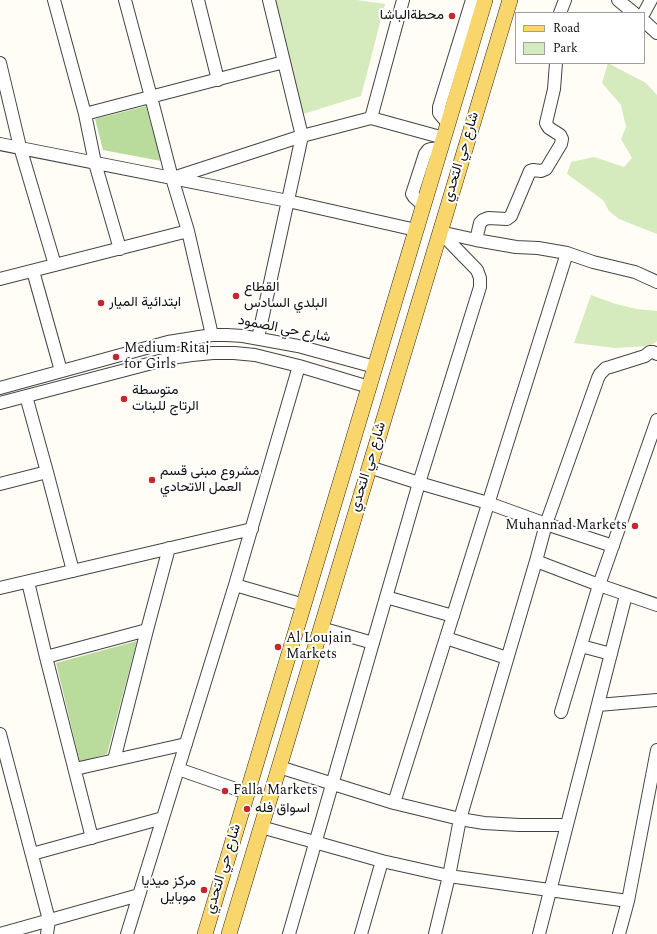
<!DOCTYPE html>
<meta charset="utf-8">
<style>
body{margin:0}
#map{position:relative;width:657px;height:934px;overflow:hidden;background:#fffdf5;font-family:Spectral,serif}
canvas{display:block}
.legend{position:absolute;left:515px;top:12px;width:130px;height:52px;box-sizing:border-box;background:#fff;border:1px solid #a0a0a0;margin:0;padding:5px 7px;list-style:none;font-size:12px;color:#111}
.legend li{display:flex;align-items:center;gap:8px;height:20px}
.legend b{width:20px;border:1px solid #a0a0a0}
</style>
<div id="map">
<canvas width="657" height="934"></canvas>
<ul class="legend">
<li><b style="height:5px;background:#f9d66b"></b>Road</li>
<li><b style="height:11px;background:#d5ebbd"></b>Park</li>
</ul>
</div>
<script>
const ctx = document.querySelector('canvas').getContext('2d');
ctx.lineJoin = 'round';
function paint(path, color) {
  ctx.fillStyle = color;
  ctx.fill(path, 'evenodd');
}
function poly(rows) {
  const path = new Path2D();
  for (const r of rows) {
    path.moveTo(r[0], r[1]);
    for (let i = 2; i < r.length; i += 2) path.lineTo(r[i], r[i + 1]);
  }
  return path;
}
function trace(path, color, width, dash) {
  ctx.strokeStyle = color;
  ctx.lineWidth = width;
  ctx.lineCap = dash ? 'butt' : 'round';
  ctx.setLineDash(dash || []);
  ctx.stroke(path);
}
function write(font, color, halo, rows, align = 'center') {
  ctx.font = font + ' Spectral,Vazirmatn,serif';
  ctx.lineWidth = 4;
  ctx.setLineDash([]);
  ctx.textBaseline = 'middle';
  ctx.strokeStyle = halo;
  ctx.fillStyle = color;
  for (const [text, x, y, turn = 0] of rows) {
    ctx.save();
    ctx.translate(x, y);
    ctx.rotate((+turn || 0) * Math.PI / 180);
    ctx.textAlign = isNaN(turn) ? turn : align;
    if (halo) ctx.strokeText(text, 0, 0);
    ctx.fillText(text, 0, 0);
    ctx.restore();
  }
}
const green = poly([
 [276,0,357,0,385,4,361,96,300,115],
 [608,63,646,83,657,95,657,234,619,219,609,211,603,200,567,174,571,162,594,157,624,167,632,158,621,139,626,127,621,105,602,83],
 [591,295,616,304,637,309,657,311,657,341,650,346,615,348,574,343]
]);
const forest = poly([
 [146,106,161,161,103,150,95,119],
 [137,641,107,754,80,762,56,663]
]);
const minor = poly([
 [54,0,85,114,95,163,120,249],
 [125,0,151,97,172,178,188,231,212,335],
 [198,0,218,80],
 [618,0,634,13],
 [560,13,565,0],
 [644,13,651,0],
 [644,21,657,33],
 [0,63,20,147,55,265],
 [85,114,284,62],
 [371,118,403,0],
 [449,122,444,119,439,113,439,107,472,0],
 [0,144,288,201,416,230],
 [173,178,302,136,371,118,444,138],
 [424,206,414,197,412,194,413,191,425,154,428,150,431,149,441,148],
 [440,232,476,240,516,247,538,248,567,253,593,262,635,272,657,282],
 [476,240,480,223,483,220,488,218,507,219,511,216,530,171,533,170,541,171,546,169,561,144,562,139,560,135,549,128,547,125,546,123,554,89,556,63],
 [33,271,61,371],
 [0,279,188,231],
 [258,338,302,136,269,0],
 [657,354,653,352,650,352,645,356,610,367,606,368,600,374,598,378,546,524,536,561,599,585,657,605],
 [0,388,168,342,212,335,227,335,243,336,298,346,375,367],
 [26,396,47,472,73,571],
 [0,403,171,358,192,355,213,353,234,353,255,355,299,366,369,387],
 [369,467,419,483,488,503,546,524,613,546],
 [0,484,47,472],
 [28,582,46,657,92,838],
 [235,585,304,605],
 [0,588,252,529],
 [386,597,453,616],
 [321,628,373,643],
 [446,638,507,658],
 [581,646,611,654],
 [46,657,147,630],
 [598,705,657,700],
 [561,712,599,585,657,420],
 [0,734,49,920,47,934],
 [114,760,147,630,169,548],
 [279,767,394,803,460,819,484,823,519,825,567,825],
 [75,769,186,744],
 [178,769,247,793],
 [394,803,567,253],
 [261,827,382,861,449,876,628,901],
 [32,854,163,818],
 [0,934,139,895],
 [127,934,235,585,299,366],
 [289,934,419,483,480,287,480,278,477,270,440,232],
 [361,934,382,861],
 [435,934,449,876,460,819,536,561],
 [539,934,626,595],
 [619,934,628,901,657,750]
]);
const major = poly([
 [205,934,485,0],
 [229,934,510,0]
]);
const markers = [
 [452,16,4,"#c4262e"],
 [236,296,4,"#c4262e"],
 [101,303,4,"#c4262e"],
 [116,357,4,"#c4262e"],
 [124,399,4,"#c4262e"],
 [152,480,4,"#c4262e"],
 [635,526,4,"#c4262e"],
 [278,647,4,"#c4262e"],
 [225,791,4,"#c4262e"],
 [247,809,4,"#c4262e"],
 [204,890,4,"#c4262e"]
];
const poiNames = [
 ["محطةالباشا",444,16,"right"],
 ["القطاع",244,288],
 ["البلدي السادس",244,304],
 ["ابتدائية الميار",109,303],
 ["Medium Ritaj",124,349],
 ["for Girls",124,365],
 ["متوسطة",132,391],
 ["الرتاج للبنات",132,407],
 ["مشروع مبنى قسم",160,472],
 ["العمل الاتحادي",160,488],
 ["Muhannad Markets",627,526,"right"],
 ["Al Loujain",286,639],
 ["Markets",286,655],
 ["Falla Markets",233,791],
 ["اسواق فله",255,809],
 ["مركز ميديا",196,882,"right"],
 ["موبايل",196,898,"right"]
];
const streetNames = [
 ["شارع حي التحدي",462,157,-73],
 ["شارع حي الصمود",284,330,11],
 ["شارع حي التحدي",369,467,-73],
 ["شارع حي التحدي",224,869,-73]
];
paint(green, '#d5ebbd');
paint(forest, '#b9dc9c');
trace(minor, '#444', 14);
trace(major, '#222', 16);
trace(minor, '#fff', 12);
trace(major, '#f9d66b', 15);
for (const [x, y, r, color] of markers) {
  const dot = new Path2D();
  dot.arc(x, y, r, 0, 2 * Math.PI);
  ctx.fillStyle = color;
  ctx.fill(dot);
  trace(dot, '#fff', 1.5);
}
write('14px', '#111', '#fff', poiNames, 'left');
write('14px', '#111', '#fff', streetNames);
</script>
